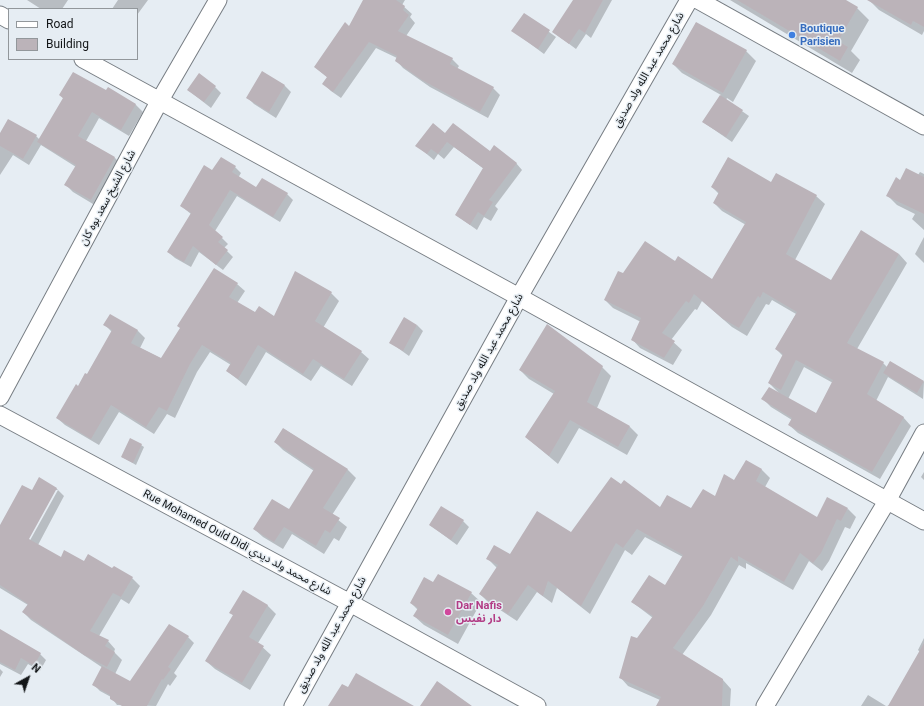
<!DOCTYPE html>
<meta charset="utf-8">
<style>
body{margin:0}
#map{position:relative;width:924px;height:706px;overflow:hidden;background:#e6edf3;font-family:Roboto,sans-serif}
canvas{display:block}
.legend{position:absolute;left:8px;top:8px;width:130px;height:52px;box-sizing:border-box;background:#e6edf3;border:1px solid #92979b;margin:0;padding:5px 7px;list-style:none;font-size:12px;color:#131618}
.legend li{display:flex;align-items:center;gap:8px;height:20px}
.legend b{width:20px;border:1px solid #92979b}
.north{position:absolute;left:8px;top:658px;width:40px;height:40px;-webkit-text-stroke:3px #e6edf3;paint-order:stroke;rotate:40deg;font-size:11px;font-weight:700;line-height:16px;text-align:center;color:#131618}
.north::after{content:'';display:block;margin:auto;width:14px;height:18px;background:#131618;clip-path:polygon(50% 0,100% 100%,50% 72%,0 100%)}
</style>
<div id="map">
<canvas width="924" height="706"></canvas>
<ul class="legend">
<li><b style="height:5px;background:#fff"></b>Road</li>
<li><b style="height:11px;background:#bbb3b9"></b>Building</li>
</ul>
<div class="north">N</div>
</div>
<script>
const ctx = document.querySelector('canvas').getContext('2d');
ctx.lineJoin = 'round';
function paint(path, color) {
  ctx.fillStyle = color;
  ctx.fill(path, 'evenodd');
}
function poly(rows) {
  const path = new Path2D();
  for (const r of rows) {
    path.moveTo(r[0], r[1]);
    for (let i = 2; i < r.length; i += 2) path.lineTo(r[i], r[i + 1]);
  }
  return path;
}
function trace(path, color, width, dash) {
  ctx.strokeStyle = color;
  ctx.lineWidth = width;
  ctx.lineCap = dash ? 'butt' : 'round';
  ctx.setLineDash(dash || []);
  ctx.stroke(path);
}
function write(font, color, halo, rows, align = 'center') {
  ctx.font = font + ' Roboto,"Noto Sans Arabic",sans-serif';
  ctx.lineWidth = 3;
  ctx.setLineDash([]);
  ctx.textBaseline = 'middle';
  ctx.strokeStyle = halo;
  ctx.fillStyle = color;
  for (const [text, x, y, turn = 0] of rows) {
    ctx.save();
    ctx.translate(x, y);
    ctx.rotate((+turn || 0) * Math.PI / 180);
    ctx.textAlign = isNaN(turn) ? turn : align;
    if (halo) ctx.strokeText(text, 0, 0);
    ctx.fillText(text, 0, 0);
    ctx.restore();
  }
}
const shadow = poly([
 [27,0,68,0,62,9,41,9],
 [118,0,148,0,137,15,137,9,112,9],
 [364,0,405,0,402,5,412,14,410,17,415,23,406,36,452,59,459,66,457,69,493,88,500,95,488,118,430,87,403,68,396,60,397,58,376,48,341,98,331,91,324,84,328,78,315,67,349,27],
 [574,0,612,0,591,38,586,34,576,49,553,32],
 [730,0,844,0,857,8,869,20,851,51,860,60,852,73],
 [869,0,924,0,924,31,922,35,879,10],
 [524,14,556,37,544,54,513,31],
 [696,23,746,51,756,61,733,102,727,98,726,100,749,116,732,142,703,122,721,95,682,73,673,64],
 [263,73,285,86,291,92,276,118,254,104,248,98],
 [215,87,221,93,211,108,188,90],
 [108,88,136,105,143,112,129,136,99,118,86,141,115,158,122,165,98,207,73,192,66,185,76,167,41,145,29,165,13,155,0,175,0,135,36,136,40,140,64,99,60,95,106,92],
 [445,134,516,163,522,170,495,206,498,209,491,221,484,217,477,230,456,215,484,169,454,147,444,159,438,154,434,160,417,146],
 [235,167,241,173,238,178,257,189,287,194,293,200,280,222,237,196,215,231,228,244,224,248,233,257,223,270,199,252,191,267,175,258,168,252,191,214,181,206,213,172],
 [920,172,924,174,924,230,912,219,915,214,897,205,888,196,901,181,918,175],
 [772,183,816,196,825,204,795,260,831,281,899,254,907,263,857,349,883,363,887,367,890,362,924,382,923,399,888,377,876,401,903,417,911,426,880,479,798,433,789,425,792,420,771,407,763,399,779,393,769,383,783,356,776,349,796,314,772,300,769,305,766,304,747,336,732,327,702,301,697,310,695,309,671,340,682,350,673,365,640,348,632,339,641,322,613,308,605,300,623,275,675,263,712,281,746,225,722,211,714,203,719,194,712,187],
 [804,367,833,383,817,414,788,399],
 [924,237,924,263,915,254],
 [237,284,245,291,237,303,256,313,274,318,331,293,339,301,323,328,361,352,369,359,352,386,321,366,311,381,266,352,246,386,227,371,231,365,210,352,197,372,175,418,167,414,154,434,119,412,99,445,65,425,57,418,87,375,112,332,105,325,110,315,138,331,145,338,140,348,162,359],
 [417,325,423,331,409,356,391,343],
 [602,367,611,376,597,408,630,427,638,435,627,455,579,428,558,464,526,437,554,394,529,379,520,370],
 [284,429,348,470,356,478,332,515,347,527,339,541,334,538,324,554,292,534,283,549,263,537,254,529,289,511,314,471,283,450,275,442],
 [141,445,144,447,136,465,122,457],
 [746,461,762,470,770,478,765,487,817,519,848,509,856,517,850,529,845,527,829,561,822,571,809,561,793,590,746,563,746,569,739,565,711,615,682,655,723,680,731,689,730,706,657,706,660,700,628,686,620,677,637,640,653,618,632,602,665,587,683,557,645,537,632,555,625,550,590,614,557,588,552,603,537,592,517,621,488,602,480,594,497,568,488,559,511,555,572,533,661,508,692,510,716,497,735,481],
 [924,472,924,480,921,477],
 [39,479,57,489,64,496,38,545,61,558,84,562,113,570,132,578,140,586,129,604,121,599,99,636,108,641,115,649,114,652,122,660,115,674,131,683,188,637,194,643,174,673,177,676,170,686,168,684,156,706,117,705,111,697,100,691,94,685,103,668,31,620,23,612,28,605,0,588,0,527,32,492],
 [55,490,58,490,28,544,26,543],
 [463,521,469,527,457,545,430,525],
 [434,583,471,593,481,602,458,644,424,625,414,616,418,610,411,603],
 [267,605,276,614,258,643,271,655,250,690,215,669,206,661,234,616,231,613],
 [924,638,924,706,887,706,890,705,920,652,918,650],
 [0,640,40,654,46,660,40,671,28,664,21,675,0,664],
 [0,669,3,672,0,677],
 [868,695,886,706,861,706]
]);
const building = poly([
 [363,0,396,0,405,6,403,10,409,15,398,31,453,58,450,64,494,87,480,112,422,80,395,61,397,56,369,42,333,92,322,84,327,77,314,67,345,22,349,26],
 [573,0,603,0,585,33,579,29,569,44,552,32],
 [737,0,846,0,858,7,838,41,848,47,840,61],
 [867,0,924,0,924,27,913,21,911,25],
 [524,13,550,30,538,49,511,31],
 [696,22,747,50,723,93,672,64],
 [262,71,285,85,269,112,246,98],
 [73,72,106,90,108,87,136,104,121,130,92,112,78,136,115,157,91,200,64,185,76,165,37,142,63,98,59,95],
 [199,73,216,86,204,102,187,90],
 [720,95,743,110,726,137,702,122],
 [8,119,37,135,23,159,0,146,0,133],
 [433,123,445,133,453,123,490,151,494,145,517,163,489,200,493,202,484,216,478,212,470,225,455,215,483,168,447,142,438,154,431,149,427,154,415,146],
 [221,157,236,166,232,172,256,187,262,178,288,193,273,217,230,190,209,225,223,237,218,242,228,250,216,265,193,246,184,262,167,252,191,213,180,206,204,165,212,170],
 [728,157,771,182,776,173,817,195,786,254,831,280,861,230,899,254,847,343,884,362,867,394,904,417,872,472,788,425,792,418,761,399,769,387,816,413,833,380,796,360,781,390,768,383,783,354,775,349,797,312,763,292,760,298,758,296,739,328,723,319,694,294,689,303,686,301,662,333,675,341,664,358,631,340,641,318,604,300,618,271,623,273,645,241,675,261,678,256,712,279,746,222,713,203,719,192,711,187],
 [906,168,924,177,924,214,886,196,896,177,900,180],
 [214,268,238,283,229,297,255,312,259,306,274,316,295,271,332,292,315,321,362,351,344,379,313,359,303,374,258,345,238,379,226,371,231,363,202,345,190,364,167,411,159,407,146,427,111,405,91,439,56,418,76,384,78,386,85,373,87,374,112,330,103,325,110,314,138,330,131,343,161,358,180,328,177,326],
 [404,317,417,325,403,351,389,343],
 [547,324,603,366,587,402,630,426,618,447,570,420,549,456,525,437,555,391,519,370],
 [890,361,924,381,917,393,883,373],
 [283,428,348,469,323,508,340,518,330,533,325,530,316,546,284,527,274,542,253,529,272,499,289,509,314,469,274,442],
 [130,438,142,444,133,463,121,457],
 [746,460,762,469,756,481,817,517,827,497,848,508,841,521,837,519,821,553,813,563,800,553,784,582,738,556,738,562,731,557,703,606,673,648,723,679,722,706,656,706,661,697,619,678,631,636,637,638,653,616,631,602,649,575,665,585,683,555,637,529,623,548,616,543,581,606,548,581,543,596,528,585,508,614,479,594,498,565,486,559,494,545,510,554,537,511,571,532,611,477,621,484,624,480,660,507,667,495,691,508,703,489,715,496,724,474,734,480],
 [39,477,57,488,29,539,61,557,64,550,84,561,88,554,112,568,114,566,133,577,121,597,113,593,90,631,109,640,105,646,115,652,107,667,84,655,22,612,28,604,0,585,0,525,22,485,32,490],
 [441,506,464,520,451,540,429,525],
 [438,574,472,592,448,635,413,616,418,608,410,603,424,577,433,582],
 [243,590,268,605,249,637,264,646,242,683,205,661,233,615,229,613],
 [169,624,189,636,168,667,171,669,163,680,162,679,147,706,122,706,110,699,110,695,92,685,102,666,130,681],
 [0,629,41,653,34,666,21,658,15,670,0,662],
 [924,643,924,706,888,706],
 [356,673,414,706,328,706,342,684,348,687],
 [437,681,472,706,420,706]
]);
const minor = poly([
 [698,0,924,126],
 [0,15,9,20],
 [83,59,519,297,924,521],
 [0,397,160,100,218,0],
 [0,415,350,603,537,706],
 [293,706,519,297,689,0],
 [765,706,887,501,924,433]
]);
const markers = [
 [792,35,4,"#3f7fe0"],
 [448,612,4,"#d1479c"]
];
const shopNames = [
 ["Boutique",800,29],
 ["Parisien",800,42]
];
const streetNames = [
 ["شارع محمد عبد الله ولد صديق",649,70,-60],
 ["شارع الشيخ سعد بوه كان",108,198,-62],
 ["شارع محمد عبد الله ولد صديق",489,352,-61],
 ["Rue Mohamed Ould Didi شارع محمد ولد ديدي",237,543,28],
 ["شارع محمد عبد الله ولد صديق",332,635,-61]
];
const hotelNames = [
 ["Dar Nafis",456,606],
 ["دار نفيس",456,619]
];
paint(shadow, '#0003');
paint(building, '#bbb3b9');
trace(minor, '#777d83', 19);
trace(minor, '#fff', 17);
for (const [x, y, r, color] of markers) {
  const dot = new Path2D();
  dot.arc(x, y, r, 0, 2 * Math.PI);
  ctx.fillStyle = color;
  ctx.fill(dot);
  trace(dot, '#e6edf3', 1.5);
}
write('bold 11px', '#366cbe', '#e6edf3', shopNames, 'left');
write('11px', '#131618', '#e6edf3', streetNames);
write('bold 11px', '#b23c85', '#e6edf3', hotelNames, 'left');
</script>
